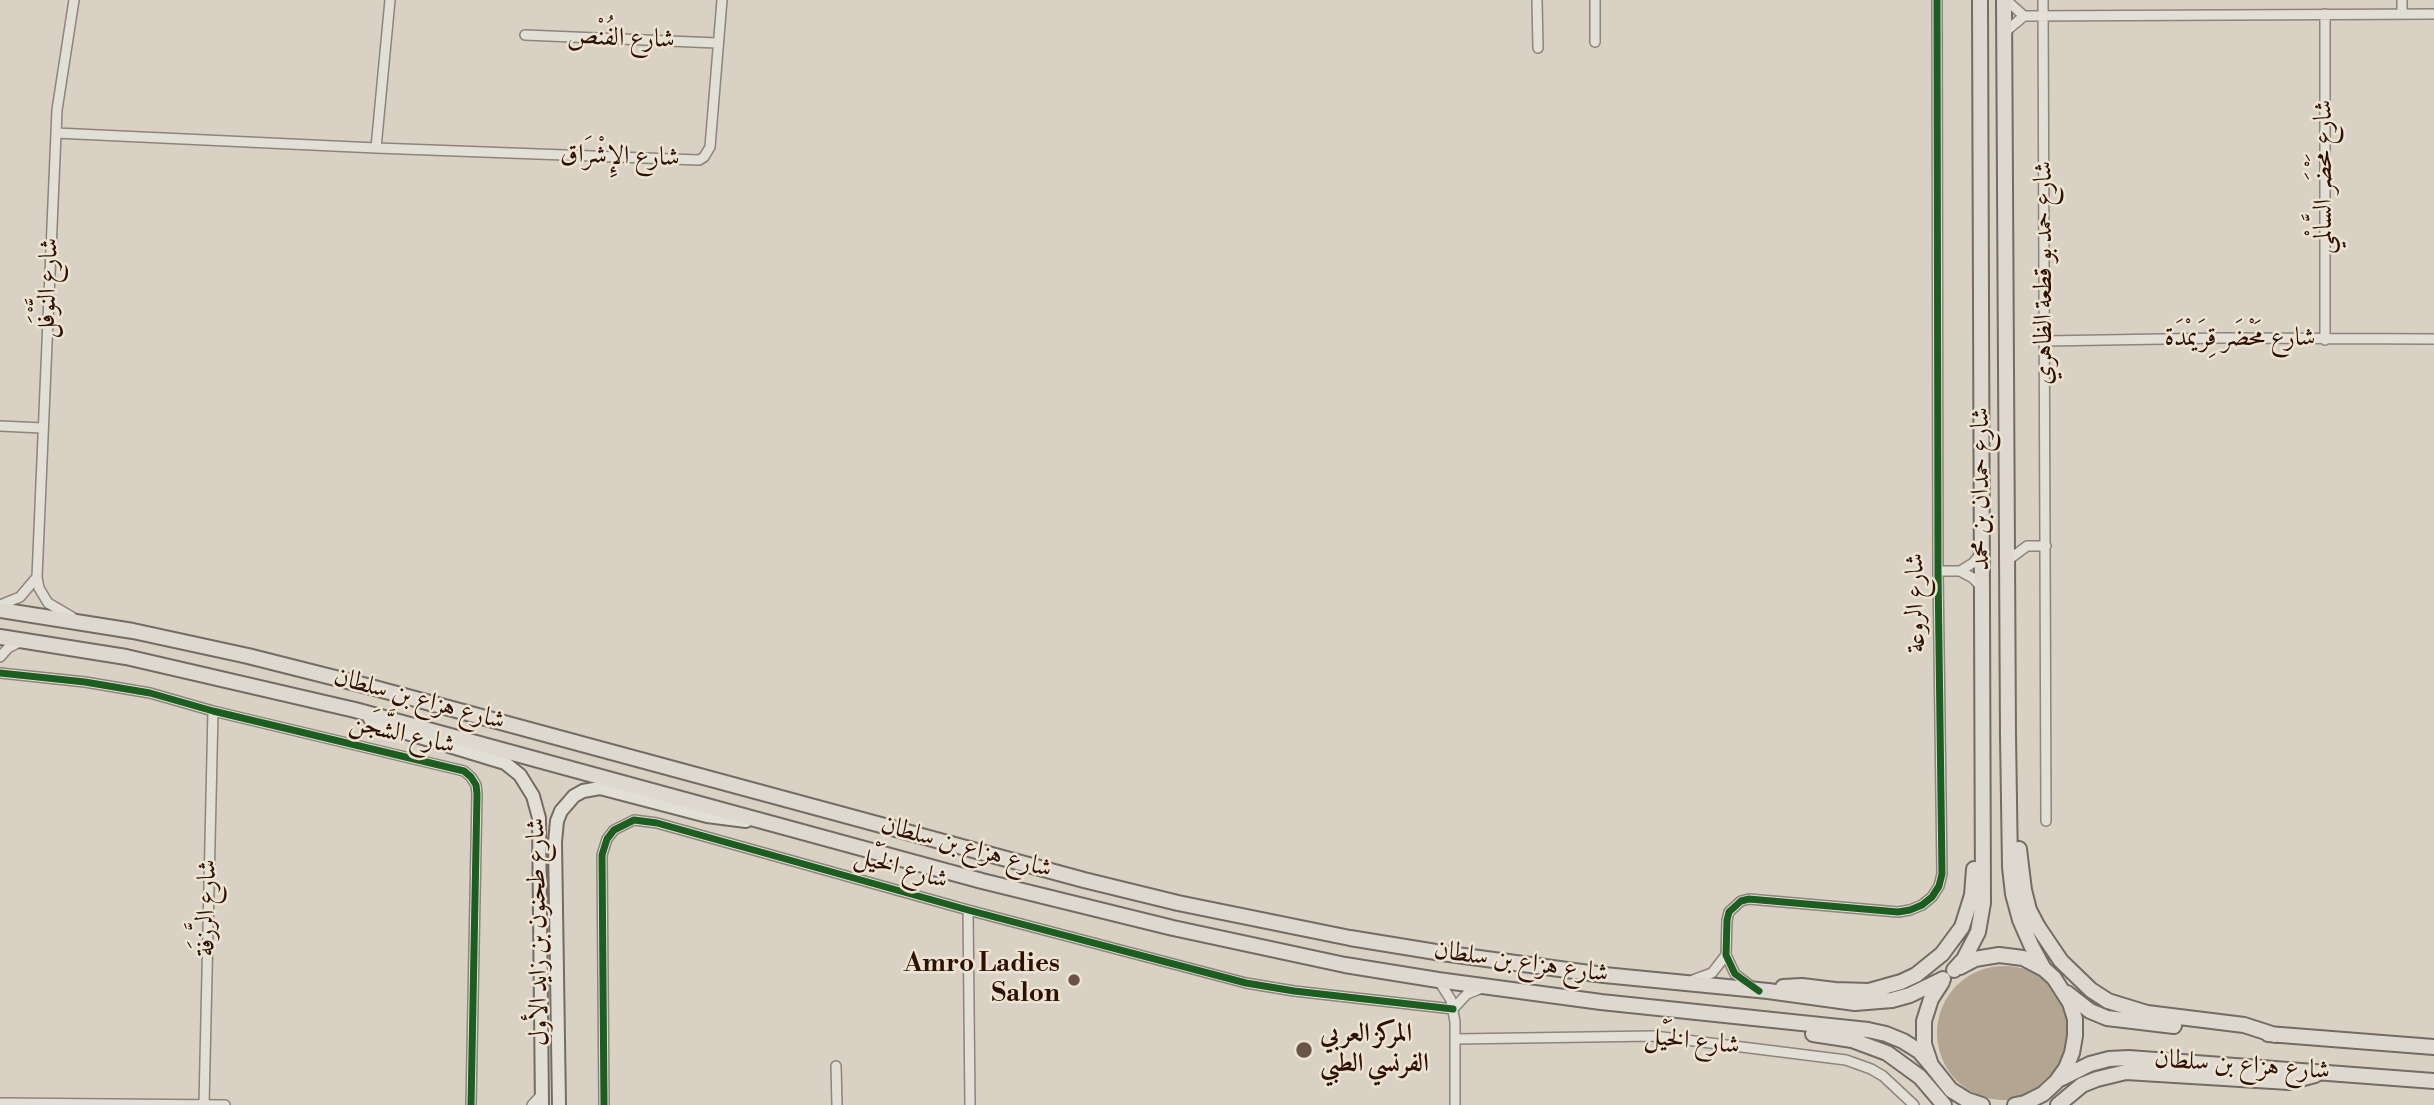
<!DOCTYPE html>
<meta charset="utf-8">
<style>
body{margin:0}
canvas{display:block;background:#d9d1c3}
</style>
<canvas width="2434" height="1105"></canvas>
<script>
const ctx = document.querySelector('canvas').getContext('2d');
ctx.lineJoin = 'round';
function paint(path, color) {
  ctx.fillStyle = color;
  ctx.fill(path, 'evenodd');
}
function poly(rows) {
  const path = new Path2D();
  for (const r of rows) {
    if (r.length === 3) {
      path.moveTo(r[0] + r[2], r[1]);
      path.arc(r[0], r[1], r[2], 0, 2 * Math.PI);
      continue;
    }
    path.moveTo(r[0], r[1]);
    for (let i = 2; i < r.length; i += 2) path.lineTo(r[i], r[i + 1]);
  }
  return path;
}
function trace(path, color, width, dash) {
  ctx.strokeStyle = color;
  ctx.lineWidth = width;
  ctx.lineCap = dash ? 'butt' : 'round';
  ctx.setLineDash(dash || []);
  ctx.stroke(path);
}
function write(font, color, halo, rows, align = 'center') {
  ctx.font = font + ' "Libre Bodoni",Amiri,serif';
  ctx.lineWidth = 5;
  ctx.setLineDash([]);
  ctx.textBaseline = 'middle';
  ctx.strokeStyle = halo;
  ctx.fillStyle = color;
  for (const [text, x, y, turn = 0] of rows) {
    ctx.save();
    ctx.translate(x, y);
    ctx.rotate((+turn || 0) * Math.PI / 180);
    ctx.textAlign = isNaN(turn) ? turn : align;
    if (halo) ctx.strokeText(text, 0, 0);
    ctx.fillText(text, 0, 0);
    ctx.restore();
  }
}
const water = poly([
 [2004,1033,67]
]);
const street = poly([
 [1537,0,1538,48],
 [1595,0,1595,42],
 [2006,0,2024,16,2434,14],
 [2043,0,2046,821],
 [2325,14,2325,340],
 [2402,14,2402,0],
 [2005,32,2024,16],
 [525,35,717,43],
 [56,133,376,148,699,160,704,157,710,147,722,0],
 [376,148,390,0],
 [2045,341,2222,338,2434,339],
 [0,426,42,428],
 [2007,561,2027,546,2046,546],
 [1938,571,1960,571,1973,578,1982,588],
 [1960,571,1973,563,1982,552],
 [0,605,20,597,37,577],
 [72,617,48,603,39,588,37,577,57,110,74,0],
 [0,657,8,648,20,642],
 [0,673,85,682,150,693,213,711,464,771,471,777,476,785,477,794,471,1105],
 [968,910,970,1105],
 [1693,980,1712,973,1726,955],
 [1439,981,1451,1000,1455,1022,1455,1105],
 [1751,986,1735,974,1726,955,1727,920,1729,912,1741,901,1749,899,1898,912,1910,910,1922,905,1932,897,1939,886,1942,874,1938,571,1937,0],
 [1453,1009,1467,994,1482,988],
 [1456,1039,1654,1036,1846,1060,1871,1069,1883,1076,1914,1105],
 [836,1066,837,1105],
 [0,1103,225,1105],
 [204,1105,213,711],
 [532,1105,542,1094],
 [604,1105,602,855,607,839,614,830,634,820,657,823,968,910,1246,983,1294,991,1453,1009]
]);
const secondary = poly([
 [370,719,390,728,505,763,520,775,533,796,539,818,542,1105],
 [559,1105,555,842,557,821,561,811,574,796,583,791,600,788,707,816,746,821]
]);
const primary = poly([
 [2004,0,2008,735,2010,867,2013,894,2020,920,2031,945,2044,969],
 [0,610,133,631,248,656,371,687,1084,880,1178,903,1350,938,1442,953,1604,975,1768,991,1855,1003,1892,1000,1910,995,1943,979],
 [0,637,126,657,355,710,982,881,1173,928,1345,965,1438,980,1601,1002,1868,1030,1886,1034,1903,1041,1919,1051,1931,1065],
 [2019,849,2024,890,2029,910,2038,927,2061,961,2091,990,2108,1001,2147,1013,2244,1025,2275,1035],
 [1960,967,1975,959,1999,955,2023,958,2044,969,2054,978,2070,1003,2075,1019,2075,1036,2072,1053,2066,1068,2056,1082,2043,1094,2025,1103,2015,1105],
 [1954,970,1964,959,1978,932,1983,903,1980,0],
 [1942,982,1931,999,1924,1021,1924,1044,1931,1065,1951,1090,1967,1100,1982,1105],
 [1783,987,1802,986,1835,990,1869,991,1901,982,1916,975,1942,954,1962,927,1972,895,1974,869],
 [2067,993,2090,1011,2107,1018,2174,1026],
 [1813,1034,1852,1040,1887,1053,1920,1077,1944,1105],
 [2268,1034,2434,1047],
 [2060,1079,2090,1064,2109,1059,2129,1058,2434,1081],
 [2058,1105,2082,1085,2097,1079,2126,1072,2289,1082,2315,1075]
]);
const cycleway = poly([
 [0,673,85,682,150,693,213,711,464,771,471,777,476,785,477,794,471,1105],
 [1759,991,1735,974,1726,955,1727,920,1729,912,1741,901,1749,899,1898,912,1910,910,1922,905,1932,897,1939,886,1942,874,1938,571,1937,0],
 [604,1105,602,855,607,839,614,830,634,820,657,823,968,910,1246,983,1294,991,1453,1009]
]);
const markers = [
 [1074,980,7,"#6a5447"],
 [1304,1050,9,"#6a5447"]
];
const streetNames = [
 ["شارع الفُنْص",621,39,2],
 ["شارع الإِشْرَاق",620,157,2],
 ["شارع مَحْضَر السَّالْمي",2325,177,-90],
 ["شارع حمد بو قطعة الظاهري",2045,273,-90],
 ["شارع النَّوْفَل",49,288,-88],
 ["شارع مَحْضَر قِرَيمْدَة",2240,339],
 ["شارع حمدان بن محمد",1982,489,-90],
 ["شارع الروعة",1917,603,-91],
 ["شارع هزاع بن سلطان",419,700,15],
 ["شارع الشَّجَن",402,735,13],
 ["شارع هزاع بن سلطان",966,848,15],
 ["شارع الخَيْل",901,869,16],
 ["شارع الرَّزفَة",208,908,-89],
 ["شارع طحنون بن زايد الأول",539,932,-91],
 ["شارع هزاع بن سلطان",1521,963,8],
 ["شارع الخَيْل",1692,1042,6],
 ["شارع هزاع بن سلطان",2242,1066,4]
];
const poiNames = [
 ["Amro Ladies",1060,965],
 ["Salon",1060,995],
 ["المركز العربي",1320,1035,"left"],
 ["الفرنسي الطبي",1320,1065,"left"]
];
paint(water, '#b4a592');
trace(street, '#8d847b', 12);
trace(secondary, '#746b62', 16);
trace(primary, '#746b62', 18);
trace(street, '#e2dfd7', 9);
trace(secondary, '#e2dfd7', 12);
trace(primary, '#ddd9d1', 14);
trace(cycleway, '#1b5e20', 7);
for (const [x, y, r, color] of markers) {
  const dot = new Path2D();
  dot.arc(x, y, r, 0, 2 * Math.PI);
  ctx.fillStyle = color;
  ctx.fill(dot);
  trace(dot, '#ece3d3', 2.5);
}
write('26px', '#2f1104', '#ece3d3', streetNames);
write('bold 26px', '#2f1104', '#ece3d3', poiNames, 'right');
</script>
